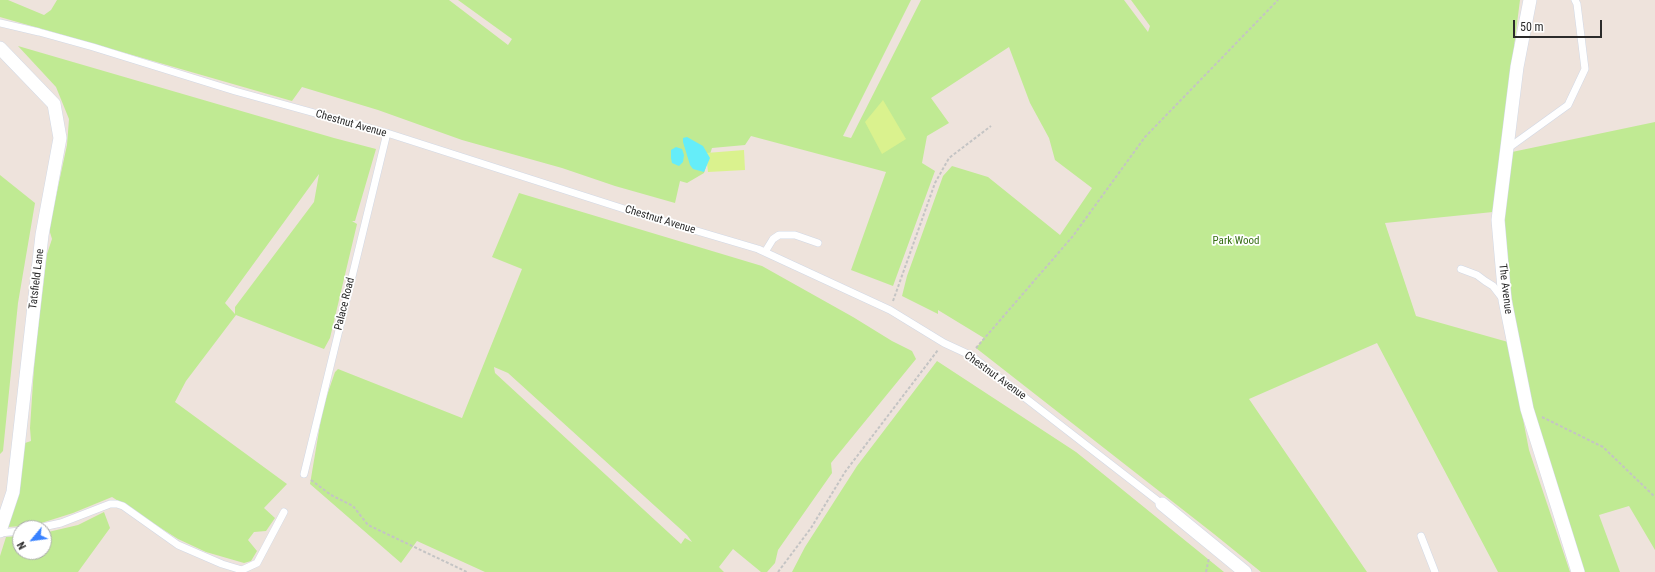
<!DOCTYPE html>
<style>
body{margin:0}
#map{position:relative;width:1655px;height:572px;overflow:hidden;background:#eee3dc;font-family:"Roboto Condensed",sans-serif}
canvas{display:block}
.north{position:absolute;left:12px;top:520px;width:40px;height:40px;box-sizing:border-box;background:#fff;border:1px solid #aaa;border-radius:50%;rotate:241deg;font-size:11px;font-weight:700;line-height:16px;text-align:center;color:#2b2b2b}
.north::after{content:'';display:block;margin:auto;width:14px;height:18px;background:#3881ff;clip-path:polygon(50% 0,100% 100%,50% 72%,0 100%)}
.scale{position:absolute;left:1513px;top:20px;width:89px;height:18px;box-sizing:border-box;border:2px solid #2b2b2b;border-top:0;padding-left:5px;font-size:12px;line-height:14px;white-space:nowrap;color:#2b2b2b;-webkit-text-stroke:3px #fff;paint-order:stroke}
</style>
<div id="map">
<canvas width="1655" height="572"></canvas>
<div class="north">N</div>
<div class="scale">50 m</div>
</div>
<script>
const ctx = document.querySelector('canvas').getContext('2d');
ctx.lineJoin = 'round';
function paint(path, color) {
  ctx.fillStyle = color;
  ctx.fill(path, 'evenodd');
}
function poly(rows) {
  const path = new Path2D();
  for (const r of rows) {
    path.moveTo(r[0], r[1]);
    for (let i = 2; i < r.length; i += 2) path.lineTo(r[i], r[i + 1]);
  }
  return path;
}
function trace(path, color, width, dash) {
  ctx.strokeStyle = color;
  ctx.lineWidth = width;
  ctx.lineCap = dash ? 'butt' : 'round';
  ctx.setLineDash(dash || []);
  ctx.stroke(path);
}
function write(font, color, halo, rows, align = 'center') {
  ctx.font = font + ' "Roboto Condensed",sans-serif';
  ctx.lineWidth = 3.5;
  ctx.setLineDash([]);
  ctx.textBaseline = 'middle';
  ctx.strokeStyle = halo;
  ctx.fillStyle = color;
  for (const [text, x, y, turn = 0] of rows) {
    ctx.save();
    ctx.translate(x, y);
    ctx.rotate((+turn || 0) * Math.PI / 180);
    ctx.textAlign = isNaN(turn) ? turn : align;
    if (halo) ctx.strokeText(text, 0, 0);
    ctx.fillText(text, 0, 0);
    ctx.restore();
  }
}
const green = poly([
 [0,0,8,0,44,15,51,10,57,0,449,0,508,45,512,39,458,0,911,0,843,136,851,138,921,0,1124,0,1148,32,1150,26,1131,0,1520,0,1493,212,1385,223,1416,316,1508,342,1529,450,1570,572,1498,572,1377,343,1249,399,1367,572,1261,572,1214,534,976,348,984,338,938,310,938,314,902,296,907,276,943,176,952,166,988,177,1060,235,1092,188,1055,160,1049,138,1030,103,1009,47,931,98,949,123,927,136,922,163,935,171,893,286,851,270,886,172,751,136,745,145,712,148,704,173,687,183,680,181,675,203,615,186,562,168,462,140,378,110,302,87,292,101,0,17],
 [18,46,334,138,376,149,355,221,352,221,357,224,330,338,324,349,236,315,186,381,175,402,287,484,264,508,275,518,266,531,254,532,248,540,257,551,251,561,244,563,206,552,178,539,112,497,73,513,35,525,8,527,25,443,31,441,30,428,35,352,47,254,52,239,49,229,67,145,69,119,56,87],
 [319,174,314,202,235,307,235,314,225,303],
 [1655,122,1655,550,1629,506,1599,515,1620,572,1583,572,1525,385,1501,227,1512,152],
 [0,175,35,203,18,303,3,451,0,454],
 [519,193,762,266,853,317,892,341,912,351,916,359,831,463,832,473,778,550,775,563,767,572,761,572,733,549,719,567,724,572,485,572,417,541,401,563,310,484,323,407,335,372,338,369,462,418,522,269,492,257],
 [494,367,508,373,687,535,692,542,685,538,681,544,495,373],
 [937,361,1076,452,1224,572,792,572,805,547,857,466],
 [104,512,110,528,78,572,0,572,0,556,6,537,20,536,20,552,44,552,44,533,78,525]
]);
const pitch = poly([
 [883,100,906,139,882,154,865,122],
 [744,150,745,170,708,172,706,153]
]);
const water = poly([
 [687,137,703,146,710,158,704,172,693,169,690,165,683,142,683,138],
 [676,147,682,149,684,155,683,162,679,166,672,163,671,158,671,150]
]);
const path = poly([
 [893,301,935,183,949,158,991,126],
 [976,348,1073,236,1145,137,1278,0],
 [1542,417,1603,447,1655,497],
 [311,480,331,495,353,506,368,525,467,572],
 [778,572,811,528,845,472,938,350],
 [1206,572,1209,558]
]);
const service = poly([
 [0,23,39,32,93,47,235,91,387,133,643,215,758,249,890,310,944,343,970,355,1162,504],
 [1507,149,1568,105,1585,69,1577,4,1575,0],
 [765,252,773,239,779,235,795,235,818,243],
 [1461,269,1477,275,1485,281,1493,286,1503,299],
 [304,474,387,133],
 [38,528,61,523,110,504,117,504,123,506,178,545,222,564,242,570,257,563,284,512],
 [0,533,20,531],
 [1421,536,1435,572]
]);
const minor = poly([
 [1530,0,1517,67,1498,220,1505,300,1527,409,1578,572],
 [0,48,54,104,60,138,42,235,13,492,0,531],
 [1162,504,1245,572]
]);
const streetNames = [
 ["Chestnut Avenue",351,124,16],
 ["Chestnut Avenue",660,220,17],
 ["Tatsfield Lane",37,279,-83],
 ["The Avenue",1505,289,83],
 ["Palace Road",345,304,-76],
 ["Chestnut Avenue",995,376,36]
];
const parkNames = [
 ["Park Wood",1236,241]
];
paint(green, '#c0ea93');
paint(pitch, '#daf28e');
paint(water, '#65edf9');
trace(service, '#d1d8e5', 8);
trace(minor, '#d1d8e5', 14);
trace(path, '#c4c4c4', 2, [3, 2]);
trace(service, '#fff', 7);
trace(minor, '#fff', 13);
write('11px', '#2b2b2b', '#fff', streetNames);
write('11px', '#376f14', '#fff', parkNames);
</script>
